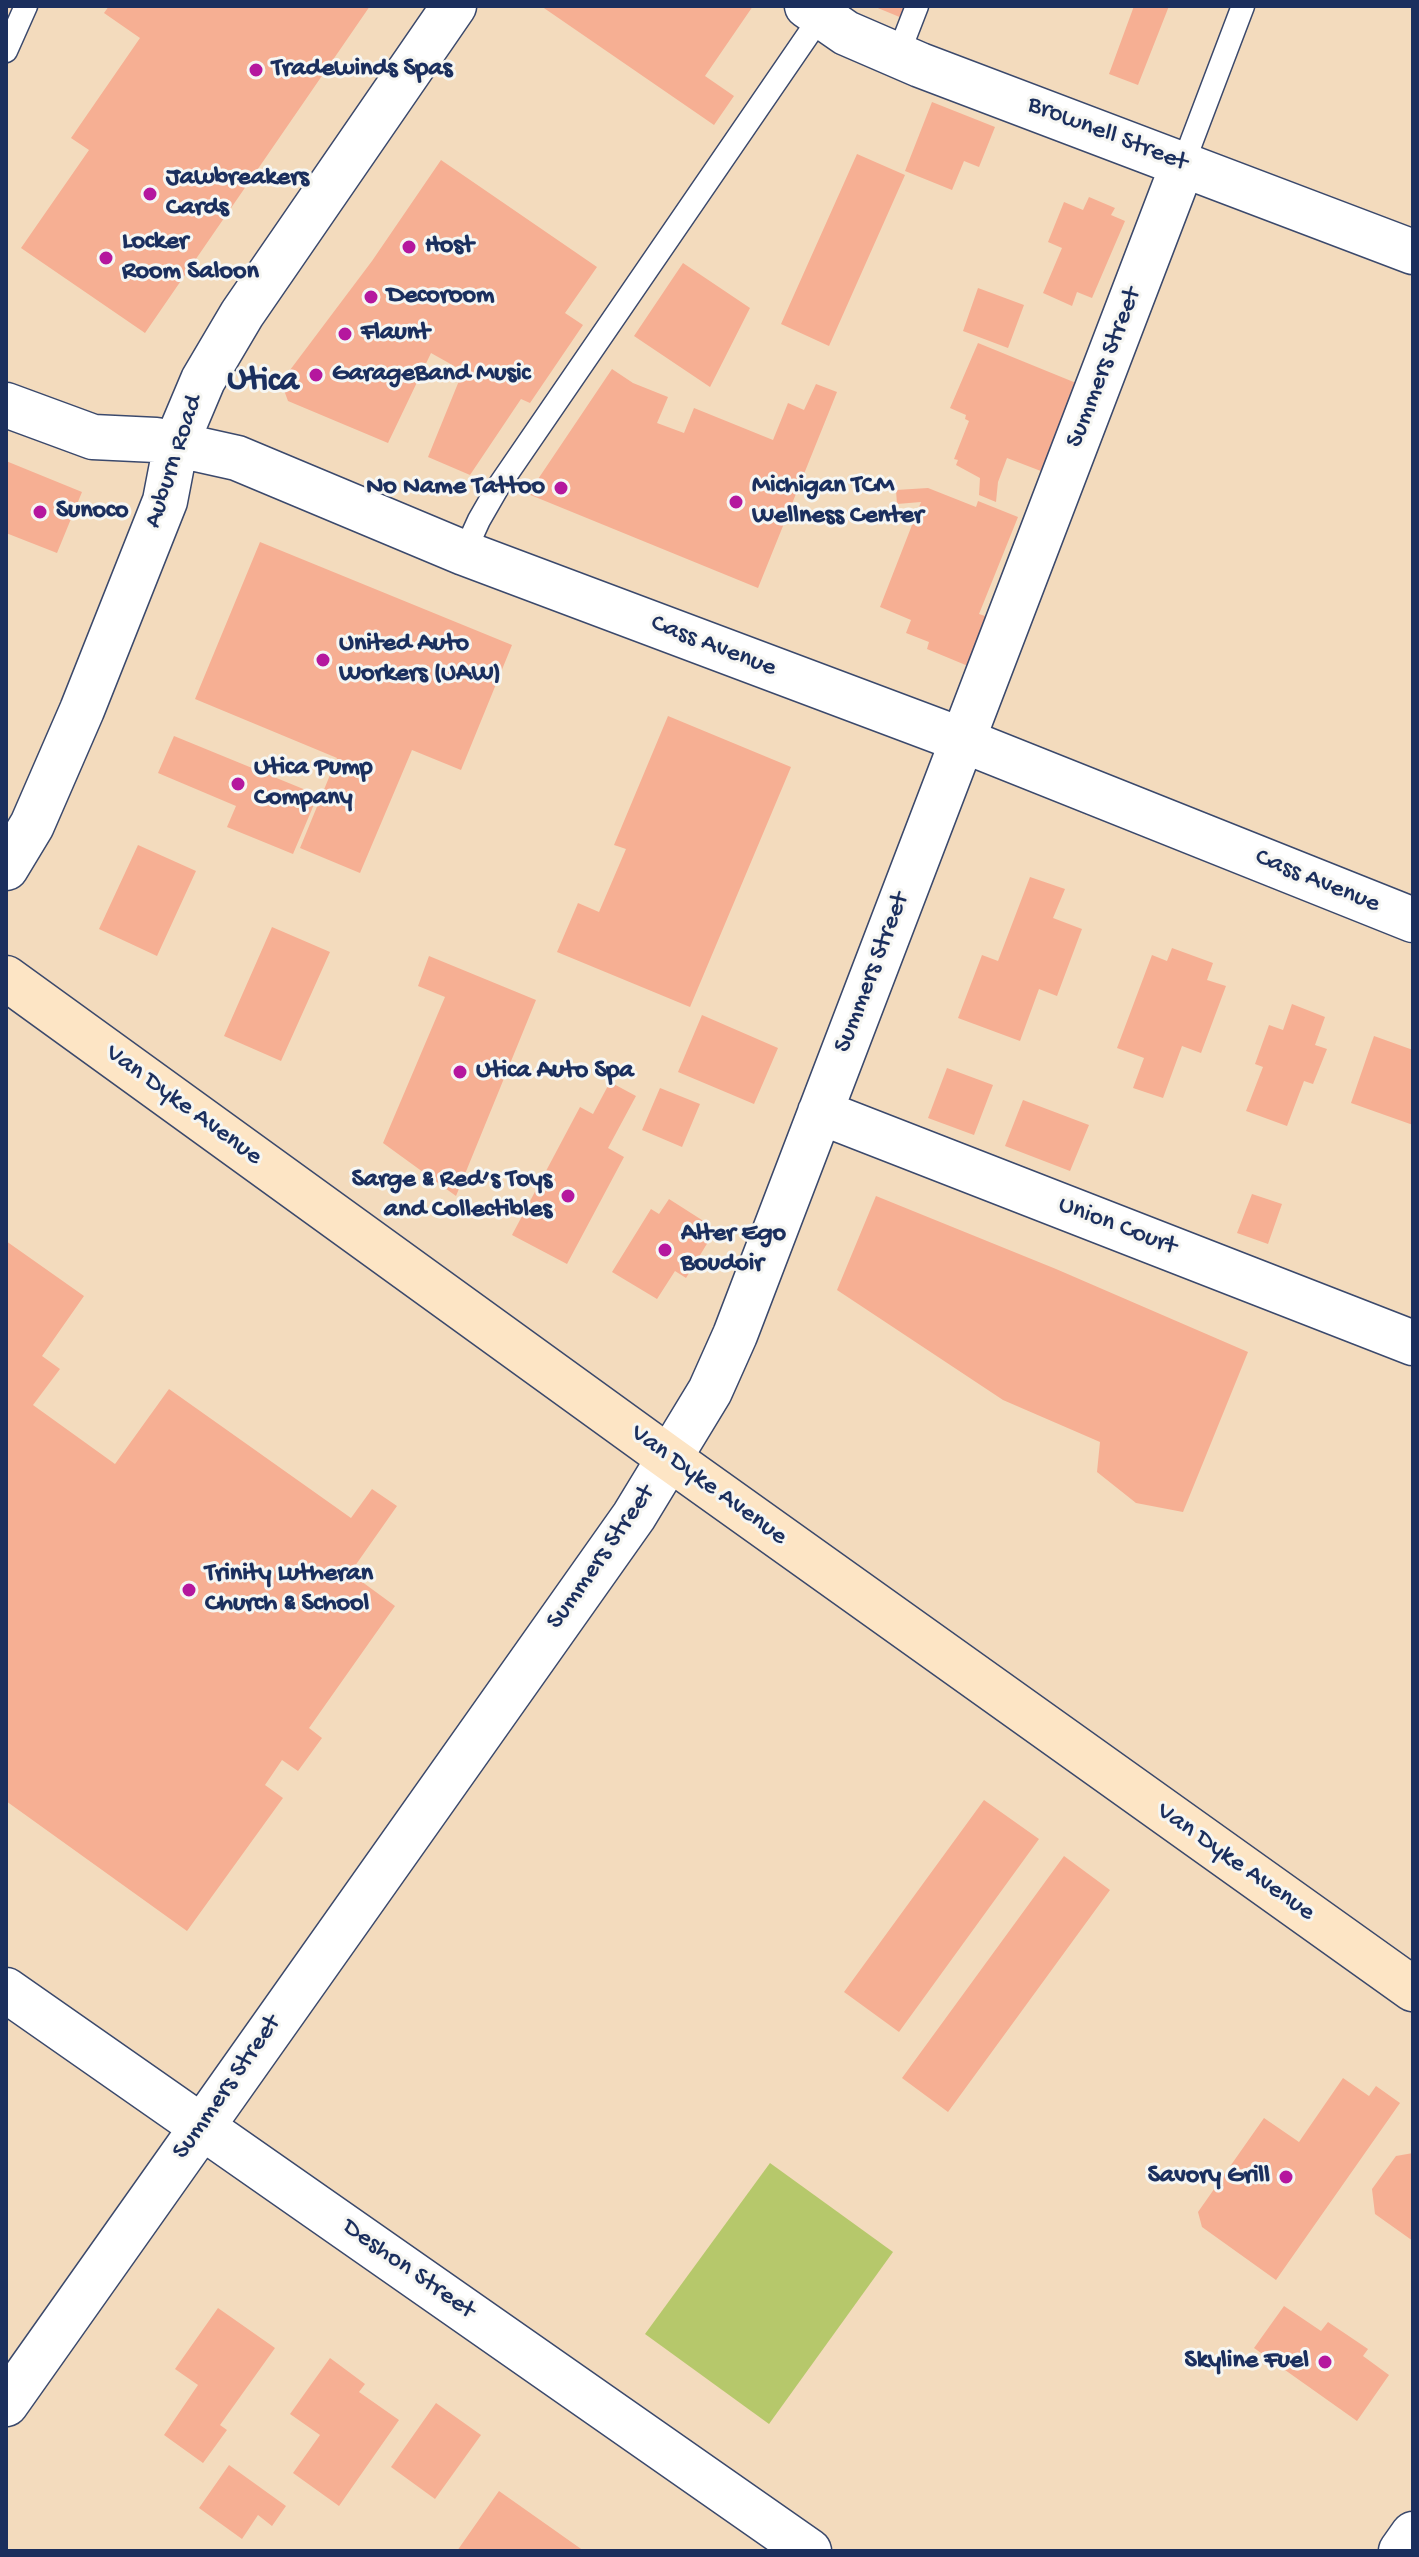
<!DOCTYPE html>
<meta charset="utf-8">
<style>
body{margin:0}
#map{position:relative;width:1419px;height:2557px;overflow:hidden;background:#f3dbbd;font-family:"Gochi Hand",sans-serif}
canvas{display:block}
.frame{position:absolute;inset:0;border:8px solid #1b2f5e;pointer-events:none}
</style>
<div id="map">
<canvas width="1419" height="2557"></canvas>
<div class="frame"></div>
</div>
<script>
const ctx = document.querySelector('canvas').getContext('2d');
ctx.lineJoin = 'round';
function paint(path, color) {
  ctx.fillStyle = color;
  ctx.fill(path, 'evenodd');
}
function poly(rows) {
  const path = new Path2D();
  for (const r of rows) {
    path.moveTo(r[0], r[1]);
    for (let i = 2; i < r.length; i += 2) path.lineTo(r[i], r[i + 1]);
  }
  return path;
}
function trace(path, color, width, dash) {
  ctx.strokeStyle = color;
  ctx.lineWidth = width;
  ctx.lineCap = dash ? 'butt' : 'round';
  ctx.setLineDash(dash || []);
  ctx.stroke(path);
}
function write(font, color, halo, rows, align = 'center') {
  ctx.font = font + ' "Gochi Hand",sans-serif';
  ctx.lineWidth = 6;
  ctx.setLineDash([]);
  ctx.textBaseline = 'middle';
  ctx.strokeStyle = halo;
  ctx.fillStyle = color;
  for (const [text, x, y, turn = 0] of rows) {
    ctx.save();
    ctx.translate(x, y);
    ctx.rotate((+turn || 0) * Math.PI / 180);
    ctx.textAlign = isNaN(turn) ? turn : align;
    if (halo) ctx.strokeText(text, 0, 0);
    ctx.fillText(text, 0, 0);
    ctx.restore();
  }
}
const green = poly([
 [770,2163,893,2252,769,2424,645,2334]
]);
const building = poly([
 [109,6,370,6,145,333,21,248,89,150,71,138,140,38,104,13],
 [541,6,753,6,705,76,734,96,714,125],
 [873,6,907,6,902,18],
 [1134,6,1169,6,1138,85,1109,74],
 [932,102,995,127,979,167,964,161,952,190,905,171],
 [857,154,905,175,829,346,781,324],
 [441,160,597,267,565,313,583,325,530,403,521,399,470,475,428,457,463,371,431,353,388,443,288,401,281,382,372,261],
 [1089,197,1115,208,1111,215,1125,221,1092,298,1077,292,1072,306,1043,293,1062,248,1048,242,1064,202,1083,210],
 [683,263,750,308,710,387,634,336],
 [978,288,1024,305,1008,348,963,331],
 [978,343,1081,385,1046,473,1007,458,998,482,996,502,979,495,980,478,956,465,958,460,954,459,969,421,965,419,966,415,950,408],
 [612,369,633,383,668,397,657,423,684,433,694,408,773,440,788,403,804,410,816,384,837,392,758,588,528,494],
 [6,461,82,492,57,553,6,533],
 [928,488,976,507,978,501,1018,517,979,614,988,617,968,666,927,649,929,642,906,633,911,620,880,607,921,502,897,504,896,490],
 [260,542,512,645,461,770,412,750,360,873,300,848,337,758,195,699],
 [668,716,791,767,690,1007,557,952,578,903,599,912,626,849,614,845],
 [174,736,318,795,293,854,227,827,236,806,158,773],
 [138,845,196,871,157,956,99,929],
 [1030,877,1065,889,1053,918,1082,929,1057,996,1039,989,1020,1041,958,1018,982,955,998,961],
 [272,927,330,952,281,1061,224,1036],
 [1172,948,1213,963,1207,980,1226,986,1201,1053,1182,1046,1163,1098,1133,1088,1144,1058,1117,1048,1152,955,1167,961],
 [429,956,536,1000,456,1196,383,1143,445,997,418,986],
 [1292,1004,1325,1017,1315,1045,1327,1049,1313,1084,1304,1081,1287,1126,1246,1111,1263,1067,1255,1064,1269,1025,1283,1030],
 [702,1015,778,1048,754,1104,678,1072],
 [1374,1036,1413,1050,1413,1125,1351,1103],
 [947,1068,993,1085,974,1135,928,1118],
 [610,1082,636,1096,608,1148,624,1157,567,1264,512,1235,580,1107,593,1114],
 [660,1088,700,1104,682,1147,642,1130],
 [1023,1100,1089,1125,1070,1171,1005,1146],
 [1252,1194,1282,1204,1268,1244,1237,1233],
 [876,1196,1056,1269,1248,1352,1183,1512,1136,1503,1097,1472,1100,1442,1003,1400,837,1290],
 [669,1199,716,1229,686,1278,675,1271,657,1299,612,1272,651,1209,659,1214],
 [6,1241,84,1296,42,1356,60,1369,33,1405,115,1464,169,1389,351,1518,372,1489,397,1506,350,1573,395,1606,309,1728,322,1738,298,1771,282,1760,265,1785,283,1798,187,1931,6,1801],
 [984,1800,1039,1839,899,2032,844,1992],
 [1064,1856,1110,1890,948,2112,902,2078],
 [1343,2078,1369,2096,1376,2086,1400,2103,1276,2280,1202,2227,1198,2212,1264,2118,1299,2142],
 [1413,2153,1413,2241,1375,2214,1372,2189,1396,2156],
 [1284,2306,1321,2331,1328,2322,1368,2349,1363,2356,1389,2375,1357,2421,1254,2348],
 [218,2308,275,2348,220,2425,227,2430,203,2463,164,2435,198,2385,175,2369],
 [330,2358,365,2384,359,2392,399,2420,339,2506,293,2473,320,2435,290,2414],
 [436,2403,481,2435,435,2499,391,2467],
 [229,2465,286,2506,272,2526,258,2515,242,2539,199,2508],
 [499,2491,584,2551,457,2551]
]);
const service = poly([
 [6,51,26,6],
 [898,55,917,6],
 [1183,164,1243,6],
 [464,553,479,520,498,487,821,16]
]);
const minor = poly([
 [807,6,846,33,920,65,1413,252],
 [820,1112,1413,1343],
 [6,1990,809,2551],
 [6,2404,634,1516,710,1391,735,1335,1183,164],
 [1401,2551,1413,2534]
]);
const tertiary = poly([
 [6,405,93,437,156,440,237,458,464,553,962,740,1413,920],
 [6,868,32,825,82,710,165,501,176,444,203,380,242,314,454,6]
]);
const secondary = poly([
 [6,978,669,1458,1413,1989]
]);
const markers = [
 [256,70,8,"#b5179e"],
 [150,194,8,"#b5179e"],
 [409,247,8,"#b5179e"],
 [106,258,8,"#b5179e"],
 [371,297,8,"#b5179e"],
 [345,334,8,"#b5179e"],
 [316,375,8,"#b5179e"],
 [561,488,8,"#b5179e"],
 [736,502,8,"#b5179e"],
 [40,512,8,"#b5179e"],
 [323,660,8,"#b5179e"],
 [238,784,8,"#b5179e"],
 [460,1072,8,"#b5179e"],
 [568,1196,8,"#b5179e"],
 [665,1250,8,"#b5179e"],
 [189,1590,8,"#b5179e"],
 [1286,2177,8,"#b5179e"],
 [1325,2362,8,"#b5179e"]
];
const poiNames = [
 ["Tradewinds Spas",272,70],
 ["Jawbreakers",166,179],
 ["Cards",166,209],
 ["Locker",122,243],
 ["Room Saloon",122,273],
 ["Host",425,247],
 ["Decoroom",387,297],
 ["Flaunt",361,334],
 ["GarageBand Music",332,375],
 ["Michigan TCM",752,487],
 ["Wellness Center",752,517],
 ["No Name Tattoo",545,488,"right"],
 ["Sunoco",56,512],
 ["United Auto",339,645],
 ["Workers (UAW)",339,675],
 ["Utica Pump",254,769],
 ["Company",254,799],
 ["Utica Auto Spa",476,1072],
 ["Sarge & Red’s Toys",552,1181,"right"],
 ["and Collectibles",552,1211,"right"],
 ["Alter Ego",681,1235],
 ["Boudoir",681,1265],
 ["Trinity Lutheran",205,1575],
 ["Church & School",205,1605],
 ["Savory Grill",1270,2177,"right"],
 ["Skyline Fuel",1309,2362,"right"]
];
const streetNames = [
 ["Brownell Street",1107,135,21],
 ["Summers Street",1105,368,-69],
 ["Auburn Road",175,462,-72],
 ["Cass Avenue",713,647,21],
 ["Cass Avenue",1317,882,22],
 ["Summers Street",873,973,-69],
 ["Van Dyke Avenue",183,1106,36],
 ["Union Court",1117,1227,21],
 ["Van Dyke Avenue",708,1486,36],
 ["Summers Street",602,1558,-55],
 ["Van Dyke Avenue",1235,1863,35],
 ["Summers Street",228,2088,-55],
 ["Deshon Street",408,2270,35]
];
const districtNames = [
 ["Utica",263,383]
];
paint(green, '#b6c86b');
paint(building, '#f6af93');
trace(service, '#3b496c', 25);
trace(minor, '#3b496c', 47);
trace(tertiary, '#3b496c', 47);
trace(secondary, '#3b496c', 47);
trace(service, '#fff', 22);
trace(minor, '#fff', 44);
trace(tertiary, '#fff', 44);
trace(secondary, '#fde5c5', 44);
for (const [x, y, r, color] of markers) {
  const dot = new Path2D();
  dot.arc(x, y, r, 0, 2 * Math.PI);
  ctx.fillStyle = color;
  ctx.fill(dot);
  trace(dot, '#f6f6f2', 3);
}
write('bold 26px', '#1b2f5e', '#f6f6f2', poiNames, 'left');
write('26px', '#1b2f5e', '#f6f6f2', streetNames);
write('bold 34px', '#1b2f5e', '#f6f6f2', districtNames);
</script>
